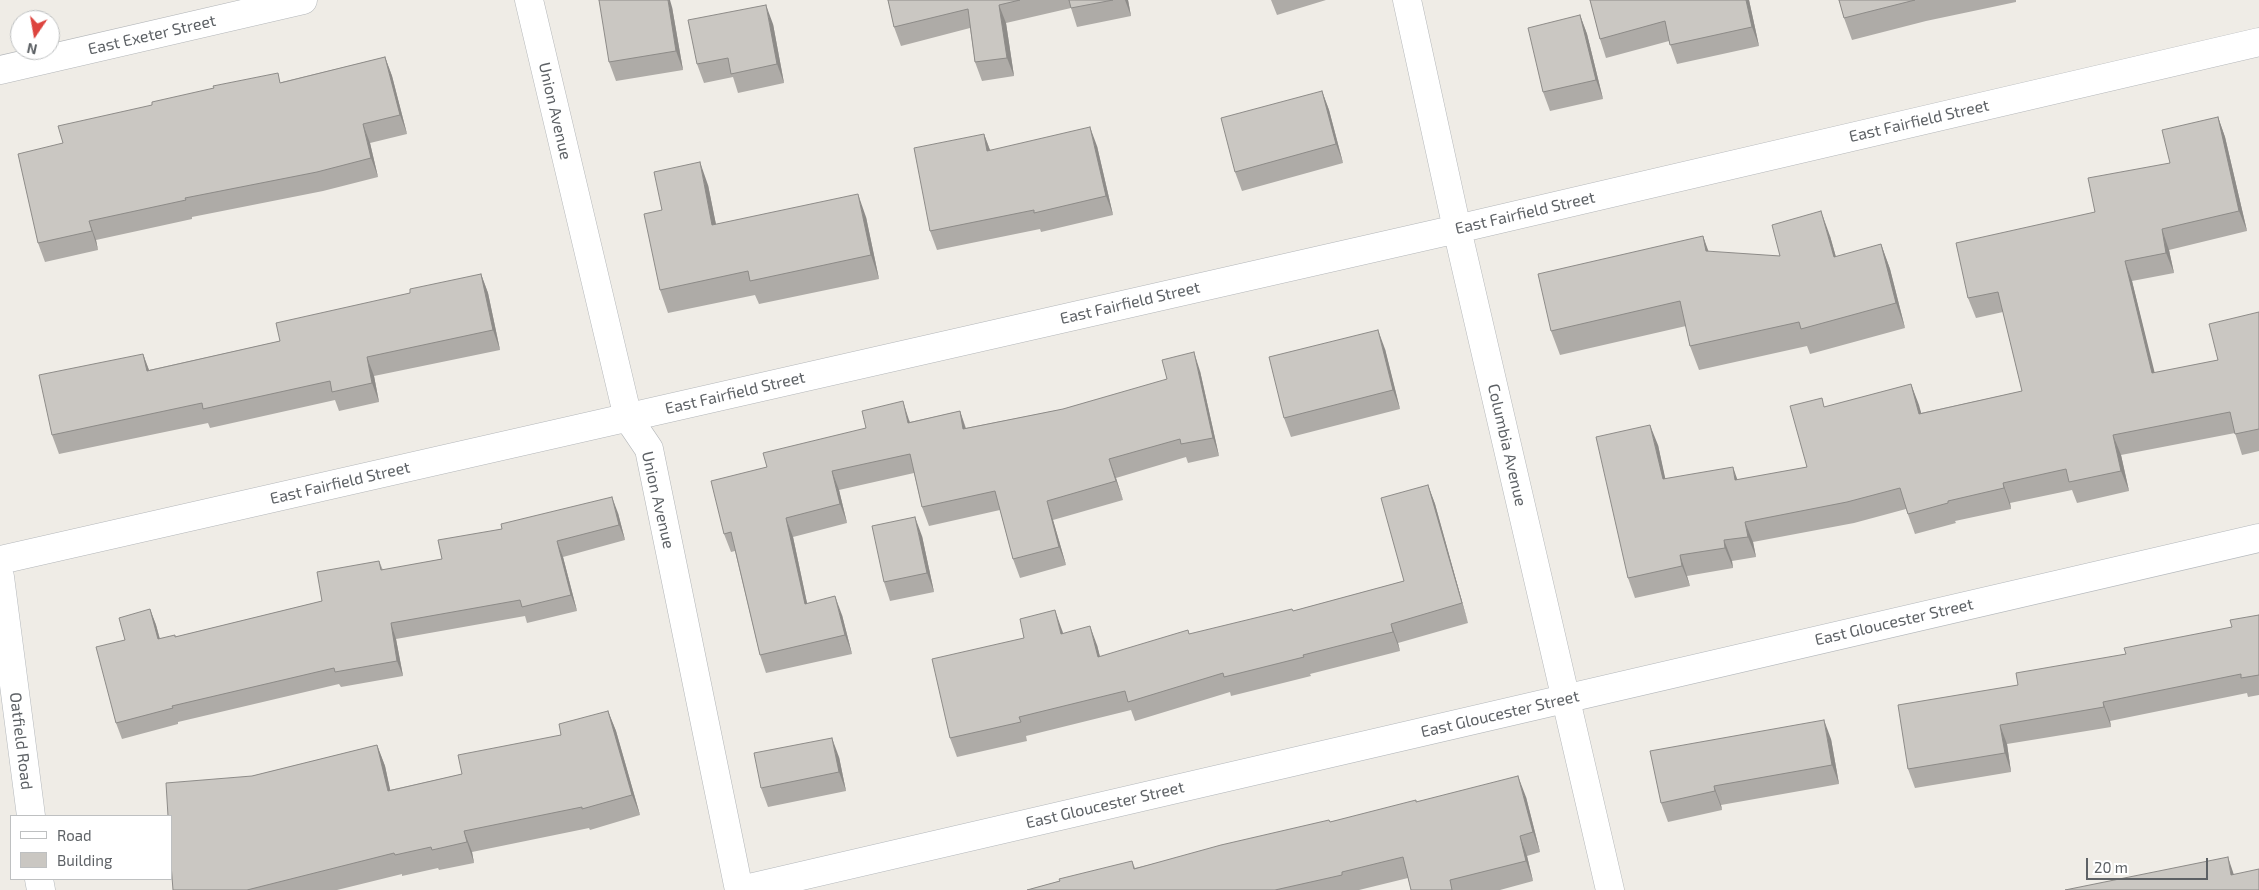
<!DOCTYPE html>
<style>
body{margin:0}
#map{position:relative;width:2259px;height:890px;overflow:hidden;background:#efece6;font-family:"Exo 2",sans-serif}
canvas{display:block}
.legend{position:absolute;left:10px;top:815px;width:162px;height:65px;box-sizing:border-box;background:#fff;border:1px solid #bec0c1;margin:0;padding:6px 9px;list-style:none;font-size:15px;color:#5d6165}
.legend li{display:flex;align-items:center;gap:10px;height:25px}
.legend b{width:25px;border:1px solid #bec0c1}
.north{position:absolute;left:10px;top:10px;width:50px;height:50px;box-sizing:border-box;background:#fff;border:1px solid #bec0c1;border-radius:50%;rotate:192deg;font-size:14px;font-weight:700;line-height:20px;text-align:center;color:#5d6165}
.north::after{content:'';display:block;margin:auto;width:18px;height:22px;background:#dd443e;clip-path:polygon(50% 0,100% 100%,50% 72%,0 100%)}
.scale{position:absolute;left:2086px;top:858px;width:122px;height:22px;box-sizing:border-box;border:2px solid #5d6165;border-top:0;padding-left:6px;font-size:15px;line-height:18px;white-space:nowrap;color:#5d6165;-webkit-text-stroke:4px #fff;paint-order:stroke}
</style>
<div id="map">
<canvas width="2259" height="890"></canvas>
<ul class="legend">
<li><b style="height:6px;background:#fff"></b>Road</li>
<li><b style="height:14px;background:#cac7c2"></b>Building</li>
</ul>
<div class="north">N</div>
<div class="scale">20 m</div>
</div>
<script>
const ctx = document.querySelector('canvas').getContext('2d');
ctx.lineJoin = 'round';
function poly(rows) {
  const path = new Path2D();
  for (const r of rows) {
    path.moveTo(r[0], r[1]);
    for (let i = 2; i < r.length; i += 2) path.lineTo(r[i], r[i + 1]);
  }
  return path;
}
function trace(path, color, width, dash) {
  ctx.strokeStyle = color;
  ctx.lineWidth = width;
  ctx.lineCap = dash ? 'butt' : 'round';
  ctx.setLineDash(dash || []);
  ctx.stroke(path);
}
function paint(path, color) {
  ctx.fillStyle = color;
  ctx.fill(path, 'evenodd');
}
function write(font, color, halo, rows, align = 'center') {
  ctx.font = font + ' "Exo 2",sans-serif';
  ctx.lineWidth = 5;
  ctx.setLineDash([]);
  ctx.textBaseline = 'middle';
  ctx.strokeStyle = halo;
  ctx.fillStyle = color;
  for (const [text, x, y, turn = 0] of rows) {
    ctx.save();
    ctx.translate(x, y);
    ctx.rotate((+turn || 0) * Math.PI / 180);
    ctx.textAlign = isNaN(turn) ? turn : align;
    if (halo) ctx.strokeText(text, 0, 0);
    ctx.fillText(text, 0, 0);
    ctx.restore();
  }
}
const street = poly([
 [529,0,628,418,649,449,739,890],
 [1407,0,1457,229,1610,890],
 [0,70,303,0],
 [0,560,1457,229,2259,42]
]);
const secondary = poly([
 [0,577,31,816],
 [39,879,41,890],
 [741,890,2259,538]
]);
const wall = poly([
 [888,0,1128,0,1131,16,1077,27,1071,8,1006,23,1014,76,982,81,975,62,970,28,901,46,894,27],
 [1271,0,1326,0,1277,15],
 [1590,0,1749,0,1759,46,1677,64,1669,41,1606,58,1600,39],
 [1839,0,2016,0,2016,2,1926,21,1852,40,1844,18],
 [672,7,683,70,616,81,609,62],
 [1580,15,1587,34,1603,99,1550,111,1543,92],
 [773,24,784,83,738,93,733,77,704,83,697,64],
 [385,57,392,76,407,134,370,143,378,177,323,191,192,217,192,219,96,240,98,250,45,262,38,243,282,82],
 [1322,91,1329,110,1343,163,1242,191,1235,172],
 [2218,117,2225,137,2247,231,2169,250,2174,273,2132,281,2154,373,2218,360,2259,312,2259,451,2242,455,2235,433,2121,455,2129,491,2077,503,2072,490,2010,503,2011,509,1955,521,1956,523,1915,534,1906,509,1854,523,1753,542,1756,557,1732,561,1733,568,1687,576,1690,586,1635,598,1628,578,1658,445,1665,479,1738,480,1807,467,1825,407,1911,384,1921,413,2022,391,2003,312,1976,318,1968,298,2095,212,2170,163],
 [984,134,990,150,1097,146,1113,215,1041,232,1040,229,937,250,930,231],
 [708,185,716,225,866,217,879,279,759,304,755,295,668,313,660,290,662,210],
 [1703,236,1708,252,1780,256,1830,236,1836,257,1881,244,1890,269,1905,328,1810,354,1807,346,1699,370,1690,346,1686,326,1560,355,1551,331],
 [481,274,488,293,500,350,374,376,379,402,339,411,335,400,210,428,208,423,59,454,52,435,143,354,149,370,280,341,410,293],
 [1385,349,1400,409,1291,437,1284,418],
 [1200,371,1219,456,1188,463,1186,457,1116,478,1123,500,1053,520,1066,565,1020,578,1013,559,1000,510,929,526,922,507,914,473,839,490,847,523,793,537,807,603,842,615,852,654,766,673,760,655,735,551,731,552,724,534,767,467,866,428,909,420,910,422,960,411,966,428,1063,409],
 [1428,485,1435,504,1468,623,1398,643,1400,651,1310,674,1311,676,1231,696,1230,692,1135,721,1131,710,1026,736,1027,741,957,757,950,738,1062,630,1063,633,1097,645,1100,657,1293,611,1404,581],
 [618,513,625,540,563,557,577,611,527,623,525,616,396,639,403,676,341,687,339,684,178,722,178,724,122,739,116,723,125,640,150,609,156,625,160,639,175,637,322,601,379,561,383,570,442,559],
 [922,536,934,592,890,601,884,582],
 [2259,615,2259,695,2248,697,2247,693,2110,721,2111,727,2007,744,2011,772,1915,788,1908,769,2018,685,2126,654,2232,627],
 [608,711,616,731,640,815,590,830,589,828,472,852,474,863,439,870,438,868,402,876,402,874,337,890,173,890,252,776,377,745,385,766,390,790,462,774,561,735],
 [1831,739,1839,784,1721,805,1722,810,1668,822,1661,803],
 [839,757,846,791,768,807,761,788],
 [1526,797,1540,852,1527,856,1533,881,1500,890,1411,890,1408,878,1359,890,1027,890,1132,861,1135,868,1330,822,1416,802]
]);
const shadedWall = poly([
 [668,0,670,0,672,7,683,70,676,51],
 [1125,0,1128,0,1131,16],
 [1746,0,1749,0,1759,46,1752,27],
 [766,5,773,24,784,83,777,64],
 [999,5,1006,23,1014,76,1007,58],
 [1580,15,1587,34,1603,99,1596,80],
 [385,57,392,76,407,134,400,115],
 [1322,91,1329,110,1343,163,1336,144],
 [2218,117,2225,137,2247,231,2239,211],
 [363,124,370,143,378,177,371,158],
 [1090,127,1097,146,1113,215,1106,196],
 [984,134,991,153,987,151],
 [700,162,708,185,721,249,712,225],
 [858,194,866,217,879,279,871,255],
 [1821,211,1830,236,1843,282,1834,257],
 [89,221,96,240,98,250,92,231],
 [2162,229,2169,250,2174,273,2166,253],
 [1703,236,1712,261,1706,251],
 [1881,244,1890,269,1905,328,1896,303],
 [2125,261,2132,281,2160,394,2152,373],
 [481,274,488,293,500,350,493,330],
 [1378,330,1385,349,1400,409,1393,390],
 [1194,352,1200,371,1219,456,1213,438],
 [143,354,150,373,147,371],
 [367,357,374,376,379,402,372,383],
 [1911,384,1919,405,1927,434,1919,414],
 [903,401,909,420,915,441,908,423],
 [960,411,966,430,963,429],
 [1650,425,1658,445,1670,500,1663,479],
 [2113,435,2121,455,2129,491,2121,471],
 [1109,459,1116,478,1123,500,1116,481],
 [1733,467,1740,487,1735,480],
 [832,471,839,490,847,523,840,504],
 [2003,483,2010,503,2011,509,2004,488],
 [1428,485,1435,504,1468,623,1462,603],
 [612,497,618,513,625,540,619,525],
 [1047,501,1053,520,1066,565,1059,547],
 [915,517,922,536,934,592,927,573],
 [786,518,793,537,811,622,805,604],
 [1745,522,1753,542,1756,557,1748,537],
 [1724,540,1732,561,1733,568,1725,548],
 [557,541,563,557,577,611,571,595],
 [1680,555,1687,576,1690,586,1682,566],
 [835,596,842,615,852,654,845,635],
 [150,609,156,625,164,655,158,639],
 [1055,610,1062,630,1068,653,1061,634],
 [391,623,396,639,403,676,397,661],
 [1391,624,1398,643,1400,651,1393,632],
 [1090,626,1097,645,1105,676,1098,657],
 [2103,702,2110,721,2111,727,2104,707],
 [608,711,616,731,640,815,632,795],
 [1824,720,1831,739,1839,784,1832,765],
 [2000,725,2007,744,2011,772,2005,753],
 [832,738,839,757,846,791,839,772],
 [377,745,385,766,395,812,388,791],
 [1518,776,1526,797,1540,852,1533,832],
 [1714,786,1721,805,1722,810,1715,791],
 [464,831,472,852,474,863,467,842],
 [1520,836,1527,856,1533,881,1526,861],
 [2228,857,2234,875,2231,875]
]);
const building = poly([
 [599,0,668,0,676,51,609,62,599,0],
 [888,0,1020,0,999,5,1007,58,975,62,968,9,894,27,888,0],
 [1069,0,1113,0,1071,8,1069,0],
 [1590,0,1746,0,1752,27,1670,45,1665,21,1600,39,1590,0],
 [1839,0,1915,0,1844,18,1839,0],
 [766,5,777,64,731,74,728,58,697,64,688,20,766,5],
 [1580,15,1596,80,1543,92,1528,28,1580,15],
 [385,57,400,115,363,124,371,158,317,172,185,198,186,200,89,221,92,231,38,243,18,154,63,143,58,126,152,105,152,102,214,88,213,86,278,73,280,83,385,57],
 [1322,91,1336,144,1235,172,1221,118,1322,91],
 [2218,117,2239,211,2162,229,2166,253,2125,261,2152,373,2218,360,2209,324,2259,312,2259,429,2235,434,2230,412,2113,435,2121,471,2069,482,2066,469,2003,483,2004,488,1948,501,1948,503,1908,514,1900,488,1847,502,1745,522,1748,537,1724,540,1725,548,1680,555,1682,566,1628,578,1596,437,1650,425,1663,479,1733,467,1735,480,1807,467,1790,406,1822,398,1824,407,1911,384,1919,414,2022,391,1998,292,1968,298,1956,243,2095,212,2088,178,2170,163,2162,130,2218,117],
 [1090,127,1106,196,1034,213,1034,210,930,231,914,148,984,134,987,151,1090,127],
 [700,162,712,225,858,194,871,255,750,281,748,271,660,290,644,214,662,210,654,172,700,162],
 [1821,211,1834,257,1881,244,1896,303,1801,329,1799,322,1690,346,1680,301,1551,331,1538,274,1703,236,1706,251,1780,256,1772,225,1821,211],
 [481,274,493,330,367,357,372,383,332,392,330,381,203,409,202,403,52,435,39,375,143,354,147,371,280,341,276,323,410,293,410,289,481,274],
 [1378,330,1393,390,1284,418,1269,357,1378,330],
 [1194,352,1213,438,1181,444,1180,439,1109,459,1116,481,1047,501,1059,547,1013,559,995,491,922,507,910,454,832,471,840,504,786,518,805,604,835,596,845,635,760,655,731,532,724,534,711,481,767,467,763,453,866,428,862,411,903,401,908,423,960,411,963,429,1063,409,1167,379,1162,360,1194,352],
 [1428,485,1462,603,1391,624,1393,632,1303,655,1304,657,1224,677,1223,673,1128,702,1125,691,1019,717,1021,722,950,738,932,659,1024,638,1020,619,1055,610,1061,634,1090,626,1098,657,1188,630,1189,634,1292,609,1293,611,1404,581,1381,498,1428,485],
 [612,497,619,525,557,541,571,595,522,607,520,600,391,623,397,661,335,672,334,668,172,706,173,708,116,723,96,647,125,640,119,618,150,609,158,639,175,635,175,637,322,601,317,572,379,561,381,570,442,559,438,540,502,529,501,524,612,497],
 [915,517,927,573,884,582,872,526,915,517],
 [2259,615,2259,675,2241,678,2241,674,2103,702,2104,707,2000,725,2005,753,1908,769,1898,705,2018,685,2016,673,2126,654,2124,648,2232,627,2230,620,2259,615],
 [608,711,632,795,582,809,582,807,464,831,467,842,432,850,431,847,395,855,394,853,247,890,173,890,171,864,171,816,168,816,166,783,252,776,377,745,388,791,462,774,458,755,561,735,559,724,608,711],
 [1824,720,1832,765,1714,786,1715,791,1661,803,1650,751,1824,720],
 [832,738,839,772,761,788,754,753,832,738],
 [1518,776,1533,832,1520,836,1526,861,1450,880,1452,890,1411,890,1403,857,1342,872,1342,875,1275,890,1027,890,1060,881,1059,879,1132,861,1134,869,1221,845,1329,820,1330,822,1416,800,1416,802,1518,776],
 [2228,857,2231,875,2259,869,2259,890,2065,890,2228,857]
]);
const streetNames = [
 ["East Exeter Street",152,35,-13],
 ["Union Avenue",555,111,77],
 ["East Fairfield Street",1919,121,-13],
 ["East Fairfield Street",1525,213,-13],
 ["East Fairfield Street",1130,303,-13],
 ["East Fairfield Street",735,393,-13],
 ["Columbia Avenue",1507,445,77],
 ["East Fairfield Street",340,483,-13],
 ["Union Avenue",658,500,77],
 ["East Gloucester Street",1894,622,-13],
 ["East Gloucester Street",1500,714,-13],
 ["Oatfield Road",21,741,83],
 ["East Gloucester Street",1105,805,-13]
];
trace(street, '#b3b6b9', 29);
trace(secondary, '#b4b8bc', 29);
trace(street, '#fff', 28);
trace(secondary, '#fff', 28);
paint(wall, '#aeaba7');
paint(shadedWall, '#8d8b88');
paint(building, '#cac7c2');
trace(building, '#8d8b88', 1);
write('16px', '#5d6165', '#fff', streetNames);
</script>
